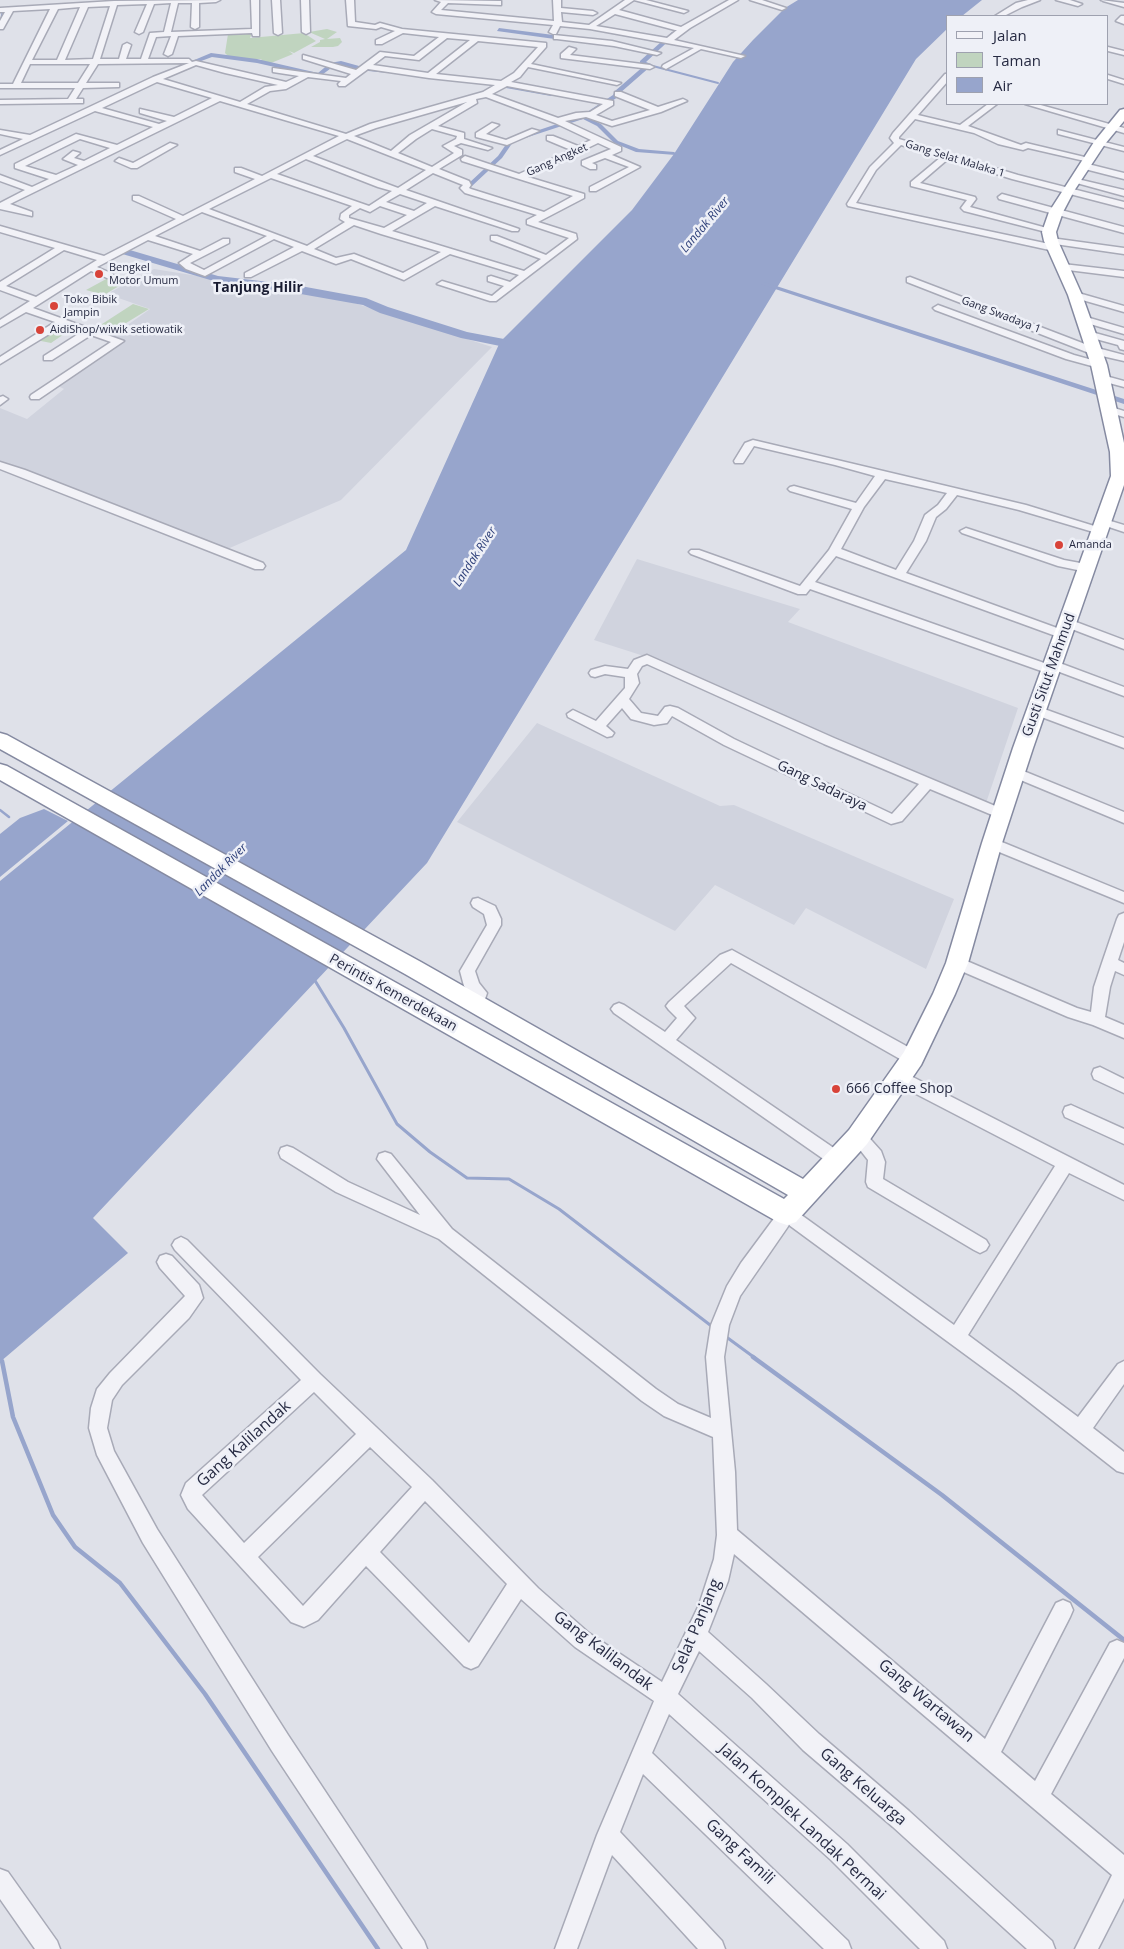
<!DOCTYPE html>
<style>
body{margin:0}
#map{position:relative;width:1124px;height:1949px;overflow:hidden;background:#dfe1e9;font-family:"Open Sans",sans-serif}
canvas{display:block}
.legend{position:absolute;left:946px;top:15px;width:162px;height:90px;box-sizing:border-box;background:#eef0f7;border:1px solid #9ea1af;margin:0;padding:6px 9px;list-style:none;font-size:15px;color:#262a42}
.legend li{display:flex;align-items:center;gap:10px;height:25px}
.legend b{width:25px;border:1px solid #9ea1af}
</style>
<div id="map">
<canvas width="1124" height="1949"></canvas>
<ul class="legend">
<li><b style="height:6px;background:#f2f2f7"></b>Jalan</li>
<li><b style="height:14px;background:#c0d4bf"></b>Taman</li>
<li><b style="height:14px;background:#97a5cc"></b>Air</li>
</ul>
</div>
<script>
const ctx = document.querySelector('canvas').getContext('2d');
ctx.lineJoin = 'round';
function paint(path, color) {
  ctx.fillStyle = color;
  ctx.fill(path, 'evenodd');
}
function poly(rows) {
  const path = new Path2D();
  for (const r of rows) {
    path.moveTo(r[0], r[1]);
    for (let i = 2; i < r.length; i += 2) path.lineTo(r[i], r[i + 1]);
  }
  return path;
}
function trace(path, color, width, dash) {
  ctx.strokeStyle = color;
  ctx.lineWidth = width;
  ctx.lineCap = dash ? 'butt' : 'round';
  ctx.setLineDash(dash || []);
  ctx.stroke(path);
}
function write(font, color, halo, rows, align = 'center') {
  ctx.font = font + ' "Open Sans",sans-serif';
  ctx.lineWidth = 5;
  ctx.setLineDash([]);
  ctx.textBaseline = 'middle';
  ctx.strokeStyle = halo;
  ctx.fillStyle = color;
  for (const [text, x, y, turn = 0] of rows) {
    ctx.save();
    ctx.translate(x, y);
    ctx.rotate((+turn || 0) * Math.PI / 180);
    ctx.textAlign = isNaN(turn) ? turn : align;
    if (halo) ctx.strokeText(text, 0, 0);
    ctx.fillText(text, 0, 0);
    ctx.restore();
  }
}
const built = poly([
 [154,269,342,299,492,347,341,500,225,550,0,469,0,408,27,419,64,389,56,385,117,343,108,339,150,309,107,294],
 [637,559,800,609,788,622,1018,708,985,806,799,726,675,666,594,640],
 [537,723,720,806,734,805,954,899,926,969,806,908,794,925,715,885,675,931,457,822]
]);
const green = poly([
 [327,29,337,32,327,39,340,38,342,42,338,46,333,47,311,47,320,42,320,40,325,39,309,32],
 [252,33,250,38,304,33,316,41,294,53,289,51,293,54,271,63,259,61,262,59,246,59,229,57,225,53,228,34],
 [108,278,124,283,104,295,86,290],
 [133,304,149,309,108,334,103,332,106,329,99,326],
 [61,324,73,328,51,343,36,340]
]);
const water = poly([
 [798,0,982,0,962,16,948,16,948,28,916,59,427,863,93,1218,128,1253,0,1362,0,881,406,550,500,342,632,210,674,154,733,62,753,40,785,8],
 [44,809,68,821,0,877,0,834,20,818]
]);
const streamFar3 = poly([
 [649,65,718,83]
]);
const streamFar2 = poly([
 [0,810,9,817]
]);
const streamFar1 = poly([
 [314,979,344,1028,397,1124,430,1152,467,1178,509,1179,559,1209,714,1328],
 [725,1336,755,1358]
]);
const stream = poly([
 [753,1357,942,1495,1124,1640],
 [2,1361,13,1417,53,1515,75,1547,120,1583,205,1694,378,1949]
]);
const canal = poly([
 [141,0,175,0,143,3,141,0],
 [17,7,19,10,6,11,0,21,2,9,17,7],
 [499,28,569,37,572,39,569,41,497,31,499,28],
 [672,32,677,33,646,62,651,64,651,66,620,93,618,97,587,117,601,124,618,141,639,149,674,152,677,154,676,155,636,152,614,143,597,126,583,119,513,142,502,158,472,186,468,186,468,184,498,156,509,140,581,116,613,95,615,91,645,65,640,63,640,61,672,32],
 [211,53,257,59,318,73,330,63,341,61,359,66,391,71,388,73,359,70,341,65,334,66,319,77,257,63,212,57,185,67,180,66,211,53],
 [491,82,551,92,554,94,551,96,489,85,491,82],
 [760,282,764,282,1124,399,1124,404,760,284,760,282]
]);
const river = poly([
 [123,248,218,276,295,285,366,298,388,307,467,332,504,339,506,342,500,346,461,338,380,313,363,305,295,293,217,282,119,253,117,251,123,248]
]);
const minor = poly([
 [220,0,216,2,199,3,199,27,195,29,191,27,192,3,178,3,171,32,252,29,251,0,259,0,259,36,253,36,252,33,178,36,172,54,168,56,164,54,171,36,156,37,148,59,189,59,192,62,196,61,286,82,299,76,273,72,273,68,346,78,351,74,303,59,303,55,356,70,380,52,414,56,439,37,403,33,382,44,376,44,376,40,395,31,381,27,376,29,348,26,346,0,354,0,355,22,375,25,380,23,402,29,546,43,546,47,531,64,621,83,617,85,528,67,520,77,511,82,613,101,613,105,596,115,612,121,650,110,615,96,615,92,621,92,658,107,683,99,687,101,661,112,612,126,586,117,565,121,621,147,621,151,612,155,640,167,596,191,590,191,590,187,629,167,605,158,592,163,596,165,596,169,590,169,582,165,582,161,611,149,598,143,528,177,584,194,584,198,538,222,576,234,577,239,496,301,490,301,437,284,442,281,492,296,504,286,488,281,488,277,491,276,510,282,519,275,450,254,404,280,351,259,336,264,302,251,251,277,245,277,245,273,294,247,274,239,205,276,186,269,179,263,193,254,148,240,97,267,113,274,113,278,107,278,91,271,33,308,124,341,39,399,31,399,30,397,31,395,111,342,91,335,52,360,44,360,44,356,83,331,64,325,0,364,0,357,55,322,26,312,0,327,0,320,30,301,0,290,0,282,55,248,0,232,0,226,104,256,176,219,133,200,133,196,139,196,183,216,255,179,235,172,235,168,241,168,262,176,339,136,220,101,10,204,32,212,32,216,0,209,0,203,25,190,0,181,0,175,32,187,49,179,15,168,15,164,76,134,117,145,153,127,95,111,0,155,0,150,23,139,0,134,0,130,30,135,153,77,189,63,98,64,86,83,119,83,119,87,83,88,76,99,83,99,83,103,80,103,0,104,0,100,68,99,75,88,0,88,0,84,13,84,50,9,13,11,3,29,0,29,0,21,5,12,0,12,0,8,114,1,220,0],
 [171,3,164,32,150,33,141,59,126,59,131,45,127,43,123,45,119,59,100,59,117,5,147,4,135,32,139,34,143,32,154,4,171,3],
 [110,6,93,59,65,60,88,7,110,6],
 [80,7,57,60,32,60,58,9,80,7],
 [447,38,470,40,428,73,373,65,385,56,419,60,447,38],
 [478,41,538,47,514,73,501,81,436,74,478,41],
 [30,64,90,64,78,83,21,83,30,64],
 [196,65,225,73,278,85,265,87,240,102,163,79,196,65],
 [368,69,429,78,495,85,483,92,370,124,346,134,247,104,270,91,286,89,308,77,341,81,338,84,339,86,345,86,368,69],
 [157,82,212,98,174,117,140,109,140,113,167,121,159,124,102,108,157,82],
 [507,86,603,104,590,112,576,113,558,118,492,94,507,86],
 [486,97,555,123,591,140,578,146,553,136,547,136,547,140,571,150,519,174,465,156,461,159,462,161,573,196,544,212,471,189,469,188,471,185,469,181,439,169,462,155,462,150,454,146,461,143,488,150,492,148,464,139,464,133,438,126,477,103,476,99,486,97],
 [467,102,410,135,391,151,354,136,376,128,467,102],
 [432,129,457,136,456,139,443,146,454,153,432,167,398,153,416,139,432,129],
 [80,139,110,148,84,161,74,158,80,153,73,151,63,159,78,165,56,175,25,166,80,139],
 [347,139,426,170,398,188,313,156,347,139],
 [306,159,378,187,392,191,369,206,277,174,306,159],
 [433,173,463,185,460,188,465,193,537,215,527,220,527,224,569,238,546,255,497,236,491,236,491,240,541,259,524,271,392,231,435,206,512,231,518,231,519,229,406,190,433,173],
 [271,178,352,206,341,214,340,219,345,222,307,246,209,209,271,178],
 [400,194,427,203,414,211,386,202,400,194],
 [380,206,407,215,384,228,349,218,349,215,360,208,370,212,380,206],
 [202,212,267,236,204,270,190,263,229,243,229,239,223,239,200,251,155,236,202,212],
 [354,225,381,234,441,252,403,273,354,254,336,258,314,249,354,225],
 [64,250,97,260,36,297,6,286,64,250],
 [272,0,280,0,282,33,278,35,274,33,272,0],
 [301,0,309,0,310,32,306,34,302,32,301,0],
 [435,0,498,1,501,1,501,5,448,3,441,10,554,21,553,0,561,0,561,8,593,11,597,13,593,15,561,12,562,22,589,25,625,0,646,0,688,11,684,13,634,0,619,10,681,27,729,0,738,0,690,28,674,40,745,56,741,58,701,49,666,69,662,67,663,65,694,48,590,29,560,26,556,34,553,34,549,32,553,25,436,14,432,12,441,2,435,0],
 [615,14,675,30,677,30,667,38,596,26,615,14],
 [750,0,762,0,786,8,782,10,750,0],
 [1028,0,1040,0,1022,7,1004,16,995,16,1016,3,1028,0],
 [1056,0,1070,0,1082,4,1078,6,1056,0],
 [1101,0,1124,3,1124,7,1103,1,1101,0],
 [1121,16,1124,16,1124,24,1116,21,1121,16],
 [554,35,612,41,661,53,657,55,614,46,557,39,554,39,554,35],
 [569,47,576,49,570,55,650,65,654,67,650,69,561,58,561,54,569,47],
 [1108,47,1124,51,1124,55,1108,51,1108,47],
 [945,74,948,74,948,81,918,115,960,125,988,104,997,104,968,126,1021,145,1026,143,1093,159,1089,162,1028,148,1023,150,998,144,974,133,915,119,899,137,899,139,1018,175,1124,202,1124,208,1012,179,948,159,920,183,975,197,976,199,970,207,1054,230,1050,233,964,211,961,208,967,200,911,186,911,182,941,157,901,145,876,170,856,203,1054,245,1059,248,1054,251,848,206,847,204,870,167,894,143,890,138,893,133,945,74],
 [1108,75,1124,80,1124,84,1108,79,1108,75],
 [1025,104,1037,104,1124,128,1124,133,1025,104],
 [492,123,499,125,486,134,506,140,532,129,539,131,507,145,476,137,476,133,492,123],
 [1058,130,1124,147,1124,151,1058,134,1058,130],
 [170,143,177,145,137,168,131,168,115,161,119,158,133,163,170,143],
 [1084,163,1124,173,1124,179,1081,168,1080,166,1084,163],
 [1073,178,1124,190,1124,196,1073,182,1073,178],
 [1002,194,1124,227,1124,233,999,199,998,197,1002,194],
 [1051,238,1124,248,1124,254,1048,243,1048,239,1051,238],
 [1063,264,1124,271,1124,277,1060,269,1058,267,1063,264],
 [910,277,1090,346,1124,355,1124,361,1089,353,907,282,907,278,910,277],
 [1075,292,1124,306,1124,312,1072,297,1072,293,1075,292],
 [938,305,1074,355,1103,363,1104,365,1099,368,1066,359,935,310,933,308,938,305],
 [1083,316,1124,328,1124,334,1080,321,1078,319,1083,316],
 [1088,331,1124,341,1124,350,1120,349,1118,345,1085,336,1083,334,1088,331],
 [1102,375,1124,381,1124,387,1098,380,1098,376,1102,375],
 [3,396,8,399,0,405,0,397,3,396],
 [1108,406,1124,411,1124,417,1104,411,1103,409,1104,407,1108,406],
 [753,440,1026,505,1104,529,1106,531,1100,534,1019,510,957,495,946,509,936,517,926,541,906,573,1068,632,1070,635,1068,638,1064,639,836,556,815,582,1047,664,1053,661,1057,662,1124,687,1124,696,1057,671,1051,674,1047,673,810,589,806,594,798,594,691,554,689,552,691,550,699,550,800,586,829,550,852,509,790,491,788,489,790,487,794,486,856,503,875,476,835,465,754,446,743,463,735,463,734,461,745,443,753,440],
 [885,479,947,493,938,505,925,515,914,541,896,570,841,549,864,507,885,479],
 [0,462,25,470,263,563,265,566,263,569,255,569,0,469,0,462],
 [1104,519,1124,525,1124,532,1100,524,1098,522,1104,519],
 [966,528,1064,560,1091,565,1093,568,1087,572,1058,566,962,533,960,531,966,528],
 [1068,619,1124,640,1124,649,1064,626,1062,623,1068,619],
 [647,655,834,738,1007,811,1009,814,1007,817,997,817,930,789,902,821,891,824,724,745,672,716,667,723,654,725,631,719,622,708,606,726,614,733,612,736,607,737,568,717,567,714,573,710,596,721,625,688,625,677,605,674,595,677,591,676,589,673,591,670,605,666,628,669,634,660,647,655],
 [647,664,824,744,919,784,892,814,734,739,678,708,670,706,665,707,658,716,641,713,629,699,639,683,637,674,642,666,647,664],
 [1036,706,1124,738,1124,748,1031,713,1030,710,1031,707,1036,706],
 [1016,768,1124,812,1124,823,1011,776,1009,773,1011,770,1016,768],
 [992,838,1124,892,1124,903,987,847,985,843,987,839,992,838],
 [478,898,495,906,501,919,501,925,475,971,479,983,487,993,482,1008,477,1010,472,1008,469,1004,471,995,464,986,460,971,487,925,484,914,473,907,471,903,473,899,478,898],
 [1124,913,1124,942,1118,960,1124,963,1124,975,1115,971,1110,987,1105,1017,1124,1025,1124,1038,1093,1025,1068,1017,952,967,950,963,952,959,957,957,962,959,1077,1008,1091,1012,1094,987,1102,963,1117,919,1119,915,1124,913],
 [732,950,919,1053,921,1058,919,1063,913,1064,907,1063,731,963,684,1006,695,1018,676,1040,844,1155,846,1160,844,1165,838,1167,832,1165,614,1013,611,1009,614,1005,619,1003,624,1005,665,1032,677,1018,669,1010,666,1006,669,1002,720,955,732,950],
 [1100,1067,1124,1079,1124,1093,1094,1079,1092,1074,1094,1069,1100,1067],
 [899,1070,1124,1185,1124,1200,1069,1173,968,1335,1078,1417,1118,1364,1124,1361,1124,1384,1093,1428,1124,1452,1124,1473,1117,1471,1015,1391,789,1225,740,1296,729,1325,724,1357,735,1472,737,1530,985,1739,1056,1603,1063,1600,1070,1603,1073,1610,1070,1617,1001,1752,1035,1781,1110,1643,1117,1640,1124,1643,1124,1658,1051,1794,1124,1855,1124,1898,1098,1949,1075,1949,1112,1875,734,1554,728,1581,708,1632,766,1684,819,1734,909,1811,1052,1941,1055,1949,1027,1949,893,1827,803,1750,752,1698,699,1651,678,1694,847,1844,944,1941,947,1949,920,1949,831,1860,669,1714,652,1753,848,1941,851,1949,824,1949,643,1774,620,1832,722,1941,725,1949,698,1949,612,1855,577,1949,555,1949,597,1835,654,1701,575,1647,521,1599,478,1666,471,1669,464,1666,366,1566,318,1620,304,1627,291,1622,188,1509,181,1495,186,1483,301,1380,175,1250,172,1245,175,1240,181,1237,187,1240,320,1374,432,1480,538,1588,589,1633,662,1682,699,1605,714,1559,717,1535,713,1437,664,1416,642,1401,439,1239,336,1192,281,1158,279,1153,281,1148,287,1146,293,1148,348,1182,420,1215,377,1159,379,1154,385,1152,391,1154,452,1229,656,1389,678,1404,711,1418,706,1357,711,1325,727,1286,741,1263,781,1209,787,1206,793,1209,954,1325,1055,1166,893,1082,891,1077,893,1072,899,1070],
 [314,1392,356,1434,244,1543,202,1495,314,1392],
 [370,1447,412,1487,303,1606,258,1557,370,1447],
 [425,1501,507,1584,469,1643,380,1552,425,1501],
 [1071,1105,1124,1129,1124,1144,1065,1117,1063,1112,1065,1107,1071,1105],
 [858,1130,864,1132,881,1151,885,1162,883,1179,986,1240,989,1245,986,1250,980,1253,974,1250,868,1187,866,1182,868,1160,850,1137,852,1132,858,1130],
 [166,1254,172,1256,199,1285,203,1298,189,1318,122,1385,112,1400,107,1428,114,1451,157,1529,288,1735,424,1941,427,1949,403,1949,272,1751,143,1543,97,1455,89,1428,91,1408,97,1389,110,1373,185,1296,160,1268,157,1262,160,1256,166,1254],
 [0,1869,8,1872,57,1941,60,1949,35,1949,0,1899,0,1869]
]);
const highway = poly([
 [1124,109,1124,121,1105,144,1074,191,1063,212,1056,232,1058,241,1082,295,1107,365,1124,443,1124,485,1033,748,1002,843,968,963,955,994,921,1065,867,1144,796,1222,787,1225,778,1222,0,780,0,764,7,766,784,1199,788,1195,405,974,0,749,0,733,7,735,421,962,803,1179,849,1130,904,1052,933,994,946,963,982,843,1013,748,1111,476,1110,452,1091,365,1068,295,1044,241,1042,232,1049,212,1094,142,1120,110,1124,109]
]);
const markers = [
 [99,274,5,"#d84339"],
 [54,306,5,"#d84339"],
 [40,330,5,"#d84339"],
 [1059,545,5,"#d84339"],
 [836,1089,5,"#d84339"]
];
const farStreetnames = [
 ["Gang Selat Malaka 1",955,159,17],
 ["Gang Angket",557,160,-24],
 ["Gang Swadaya 1",1001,315,21]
];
const farPoinames = [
 ["Bengkel",109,268],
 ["Motor Umum",109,281],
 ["Toko Bibik",64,300],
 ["Jampin",64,313],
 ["AidiShop/wiwik setiowatik",50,330],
 ["Amanda",1069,545]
];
const farWaternames = [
 ["Landak River",705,225,-50],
 ["Landak River",475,557,-57],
 ["Landak River",221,870,-45]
];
const farQuarternames = [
 ["Tanjung Hilir",258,288]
];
const streetNames = [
 ["Gusti Situt Mahmud",1049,675,-70],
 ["Gang Sadaraya",822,786,26],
 ["Perintis Kemerdekaan",393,993,29]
];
const poiNames = [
 ["666 Coffee Shop",846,1089]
];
const nearStreetnames = [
 ["Gang Kalilandak",244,1444,-42],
 ["Selat Panjang",697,1626,-67],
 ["Gang Kalilandak",603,1651,37],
 ["Gang Wartawan",926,1701,40],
 ["Gang Keluarga",863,1787,41],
 ["Jalan Komplek Landak Permai",802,1822,43],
 ["Gang Famili",740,1852,43]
];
paint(built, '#d0d3de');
paint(green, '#c0d4bf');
paint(water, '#97a5cc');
trace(streamFar3, '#97a5cc', 2);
trace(streamFar2, '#97a5cc', 2.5);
trace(streamFar1, '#97a5cc', 3);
trace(stream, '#97a5cc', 4.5);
paint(canal, '#97a5cc');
paint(river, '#97a5cc');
trace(minor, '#a8aab7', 3);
trace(highway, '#858aa1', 3);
paint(minor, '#f2f2f7');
paint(highway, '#fff');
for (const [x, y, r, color] of markers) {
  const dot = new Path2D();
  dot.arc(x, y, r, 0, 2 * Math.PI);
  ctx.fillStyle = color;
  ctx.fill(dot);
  trace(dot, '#eef0f7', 2);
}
write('11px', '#262a42', '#eef0f7', farStreetnames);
write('11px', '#262a42', '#eef0f7', farPoinames, 'left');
write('italic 12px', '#2d3f79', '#eef0f7', farWaternames);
write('bold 14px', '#191c32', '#eef0f7', farQuarternames);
write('14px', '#262a42', '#eef0f7', streetNames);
write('14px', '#262a42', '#eef0f7', poiNames, 'left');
write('16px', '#262a42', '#eef0f7', nearStreetnames);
</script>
